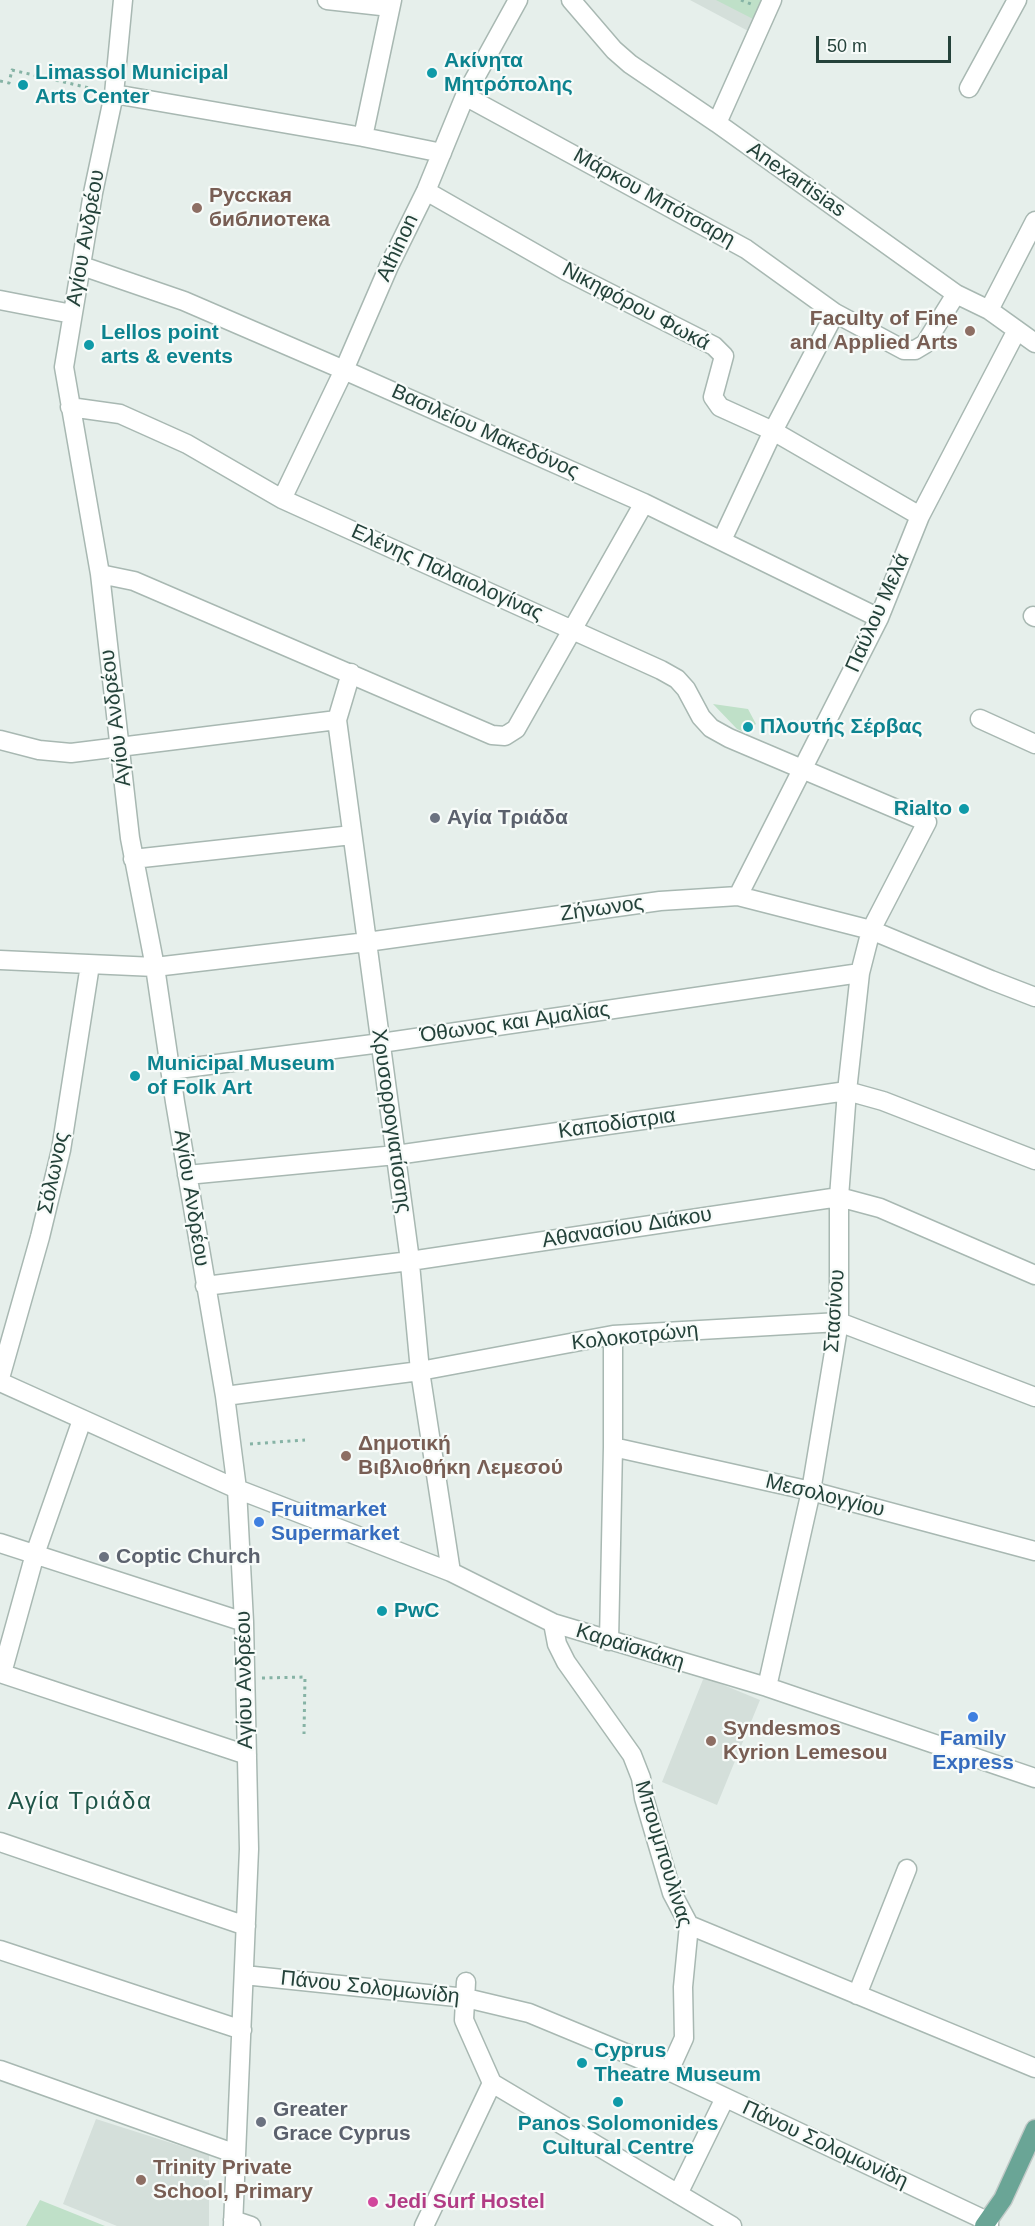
<!DOCTYPE html>
<meta charset="utf-8">
<style>
body{margin:0}
#map{position:relative;width:1035px;height:2226px;overflow:hidden;background:#e6efeb;font-family:Arial,sans-serif}
canvas{display:block}
.scale{position:absolute;left:816px;top:36px;width:135px;height:27px;box-sizing:border-box;border:3px solid #24423a;border-top:0;padding-left:8px;font-size:18px;line-height:21px;white-space:nowrap;color:#24423a;-webkit-text-stroke:4px #f7fbf9;paint-order:stroke}
</style>
<div id="map">
<canvas width="1035" height="2226"></canvas>
<div class="scale">50 m</div>
</div>
<script>
const ctx = document.querySelector('canvas').getContext('2d');
ctx.lineJoin = 'round';
function paint(path, color) {
  ctx.fillStyle = color;
  ctx.fill(path, 'evenodd');
}
function poly(rows) {
  const path = new Path2D();
  for (const r of rows) {
    path.moveTo(r[0], r[1]);
    for (let i = 2; i < r.length; i += 2) path.lineTo(r[i], r[i + 1]);
  }
  return path;
}
function trace(path, color, width, dash) {
  ctx.strokeStyle = color;
  ctx.lineWidth = width;
  ctx.lineCap = dash ? 'butt' : 'round';
  ctx.setLineDash(dash || []);
  ctx.stroke(path);
}
function write(font, color, halo, rows, align = 'center') {
  ctx.font = font + ' Arial,sans-serif';
  ctx.lineWidth = 4.5;
  ctx.setLineDash([]);
  ctx.textBaseline = 'middle';
  ctx.strokeStyle = halo;
  ctx.fillStyle = color;
  for (const [text, x, y, turn = 0] of rows) {
    ctx.save();
    ctx.translate(x, y);
    ctx.rotate((+turn || 0) * Math.PI / 180);
    ctx.textAlign = isNaN(turn) ? turn : align;
    if (halo) ctx.strokeText(text, 0, 0);
    ctx.fillText(text, 0, 0);
    ctx.restore();
  }
}
const built = poly([
 [690,0,763,0,750,32],
 [704,1677,760,1700,717,1805,662,1782],
 [96,2119,209,2155,209,2226,117,2226,63,2204]
]);
const green = poly([
 [716,0,763,0,755,20],
 [713,704,748,709,756,724,744,732,737,729],
 [40,2200,105,2226,26,2226]
]);
const path = poly([
 [741,0,751,4],
 [0,81,9,83,12,70,98,90],
 [250,1444,305,1440],
 [262,1678,305,1677,304,1734]
]);
const minor = poly([
 [123,0,114,94,93,193,64,367,100,574,130,838,155,967,175,1102,225,1396,237,1489,244,1622,249,1849,233,2226],
 [327,0,390,7],
 [571,0,614,50,630,64,717,123,956,294,989,310,1035,343],
 [969,88,1017,0],
 [114,94,363,137,442,153],
 [465,96,746,249,835,313,904,350,915,350,925,344,956,294],
 [717,123,772,0],
 [363,137,392,0],
 [426,191,566,271,714,346,724,356,713,397,720,407,773,431,920,516],
 [82,266,184,301,344,370,644,503,879,618],
 [0,300,72,314],
 [989,310,1035,221],
 [70,407,120,414,187,444,282,499,661,670,677,679,686,689,701,717,711,728,729,738,927,822,871,930,860,973,847,1091,839,1197,839,1322,811,1491,767,1687],
 [282,499,344,370,389,266,426,191,465,96,518,0],
 [722,540,773,431,835,313],
 [100,574,134,581,492,735,505,736,516,729,644,503],
 [1033,616,1035,617],
 [351,673,337,720,409,1253,420,1371,451,1572],
 [980,719,1035,744],
 [0,740,39,750,71,753,337,720],
 [133,859,352,835],
 [738,896,879,618,920,516,1017,330],
 [0,960,155,967,367,942,660,901,738,896,871,930,991,980,1035,997],
 [170,1070,381,1043,860,973],
 [187,1175,396,1155,847,1091,883,1101,1035,1160],
 [205,1286,410,1261,839,1197,880,1208,1035,1275],
 [0,1378,40,1237,61,1150,90,965],
 [0,1382,237,1489,451,1572,553,1623,767,1687,1035,1778],
 [225,1396,420,1371,613,1335,839,1322,1035,1397],
 [613,1447,811,1491,1035,1551],
 [0,1543,244,1622],
 [553,1623,557,1644,566,1662,632,1755,641,1778,644,1798,672,1893,689,1925,683,1987,684,2038,669,2071],
 [609,1641,613,1447,613,1335],
 [0,1673,247,1755],
 [2,1673,35,1554,82,1420],
 [0,1842,246,1926],
 [689,1925,1035,2068],
 [0,1950,242,2030],
 [244,1975,466,1998,529,2013,669,2071,989,2222,989,2226],
 [466,1982,464,2020,492,2083],
 [857,1995,907,1869],
 [0,2070,236,2154],
 [492,2083,732,2226],
 [678,2194,725,2098],
 [233,2220,251,2226],
 [424,2226,492,2083]
]);
const major = poly([
 [984,2226,1003,2199,1035,2129]
]);
const markers = [
 [432,73,6,"#0f9aa8"],
 [23,85,6,"#0f9aa8"],
 [197,208,6,"#8d6e63"],
 [970,331,6,"#8d6e63"],
 [89,345,6,"#0f9aa8"],
 [748,727,6,"#0f9aa8"],
 [964,809,6,"#0f9aa8"],
 [435,818,6,"#6b7280"],
 [135,1076,6,"#0f9aa8"],
 [346,1456,6,"#8d6e63"],
 [259,1522,6,"#3f7fe0"],
 [104,1557,6,"#6b7280"],
 [382,1611,6,"#0f9aa8"],
 [973,1717,6,"#3f7fe0"],
 [711,1741,6,"#8d6e63"],
 [582,2063,6,"#0f9aa8"],
 [618,2102,6,"#0f9aa8"],
 [261,2122,6,"#6b7280"],
 [141,2180,6,"#8d6e63"],
 [373,2202,6,"#d1479c"]
];
const cultureNames = [
 ["Ακίνητα",444,61],
 ["Μητρόπολης",444,85],
 ["Limassol Municipal",35,73],
 ["Arts Center",35,97],
 ["Lellos point",101,333],
 ["arts & events",101,357],
 ["Πλουτής Σέρβας",760,727],
 ["Rialto",952,809,"right"],
 ["Municipal Museum",147,1064],
 ["of Folk Art",147,1088],
 ["PwC",394,1611],
 ["Cyprus",594,2051],
 ["Theatre Museum",594,2075],
 ["Panos Solomonides",618,2124,"center"],
 ["Cultural Centre",618,2148,"center"]
];
const streetNames = [
 ["Anexartisias",796,180,35],
 ["Μάρκου Μπότσαρη",654,198,29],
 ["Αγίου Ανδρέου",86,238,-80],
 ["Athinon",398,248,-65],
 ["Νικηφόρου Φωκά",636,307,28],
 ["Βασιλείου Μακεδόνος",485,432,24],
 ["Ελένης Παλαιολογίνας",447,573,24],
 ["Παύλου Μελά",878,613,-66],
 ["Αγίου Ανδρέου",116,718,-97],
 ["Ζήνωνος",602,909,-8],
 ["Όθωνος και Αμαλίας",515,1023,-8],
 ["Χρυσορρογιατίσσης",391,1121,82],
 ["Καποδίστρια",617,1124,-8],
 ["Σόλωνος",54,1173,-78],
 ["Αγίου Ανδρέου",191,1198,81],
 ["Αθανασίου Διάκου",627,1228,-9],
 ["Στασίνου",835,1311,-86],
 ["Κολοκοτρώνη",635,1337,-6],
 ["Μεσολογγίου",825,1496,14],
 ["Καραϊσκάκη",630,1647,17],
 ["Αγίου Ανδρέου",245,1680,-91],
 ["Μπουμπουλίνας",663,1854,73],
 ["Πάνου Σολομωνίδη",370,1988,6],
 ["Πάνου Σολομωνίδη",825,2145,25]
];
const educationNames = [
 ["Русская",209,196],
 ["библиотека",209,220],
 ["Faculty of Fine",958,319,"right"],
 ["and Applied Arts",958,343,"right"],
 ["Δημοτική",358,1444],
 ["Βιβλιοθήκη Λεμεσού",358,1468],
 ["Syndesmos",723,1729],
 ["Kyrion Lemesou",723,1753],
 ["Trinity Private",153,2168],
 ["School, Primary",153,2192]
];
const worshipNames = [
 ["Αγία Τριάδα",447,818],
 ["Coptic Church",116,1557],
 ["Greater",273,2110],
 ["Grace Cyprus",273,2134]
];
const shopNames = [
 ["Fruitmarket",271,1510],
 ["Supermarket",271,1534],
 ["Family",973,1739,"center"],
 ["Express",973,1763,"center"]
];
const hotelNames = [
 ["Jedi Surf Hostel",385,2202]
];
const quarterNames = [
 ["Αγία Τριάδα",80,1802]
];
paint(built, '#d4dfda');
paint(green, '#bfe0c8');
trace(minor, '#a8b8b2', 21);
trace(major, '#c2cac8', 21);
trace(path, '#86b3a5', 3, [3, 4.5]);
trace(minor, '#fff', 18);
trace(major, '#6aa596', 18);
for (const [x, y, r, color] of markers) {
  const dot = new Path2D();
  dot.arc(x, y, r, 0, 2 * Math.PI);
  ctx.fillStyle = color;
  ctx.fill(dot);
  trace(dot, '#f7fbf9', 2);
}
write('bold 21px', '#0d838f', '#f7fbf9', cultureNames, 'left');
write('21px', '#24423a', '#f7fbf9', streetNames);
write('bold 21px', '#785e54', '#f7fbf9', educationNames, 'left');
write('bold 21px', '#5b616d', '#f7fbf9', worshipNames, 'left');
write('bold 21px', '#366cbe', '#f7fbf9', shopNames, 'left');
write('bold 21px', '#b23c85', '#f7fbf9', hotelNames, 'left');
ctx.letterSpacing = '1.5px';
write('24px', '#1f5548', '#f7fbf9', quarterNames);
ctx.letterSpacing = '0px';
</script>
